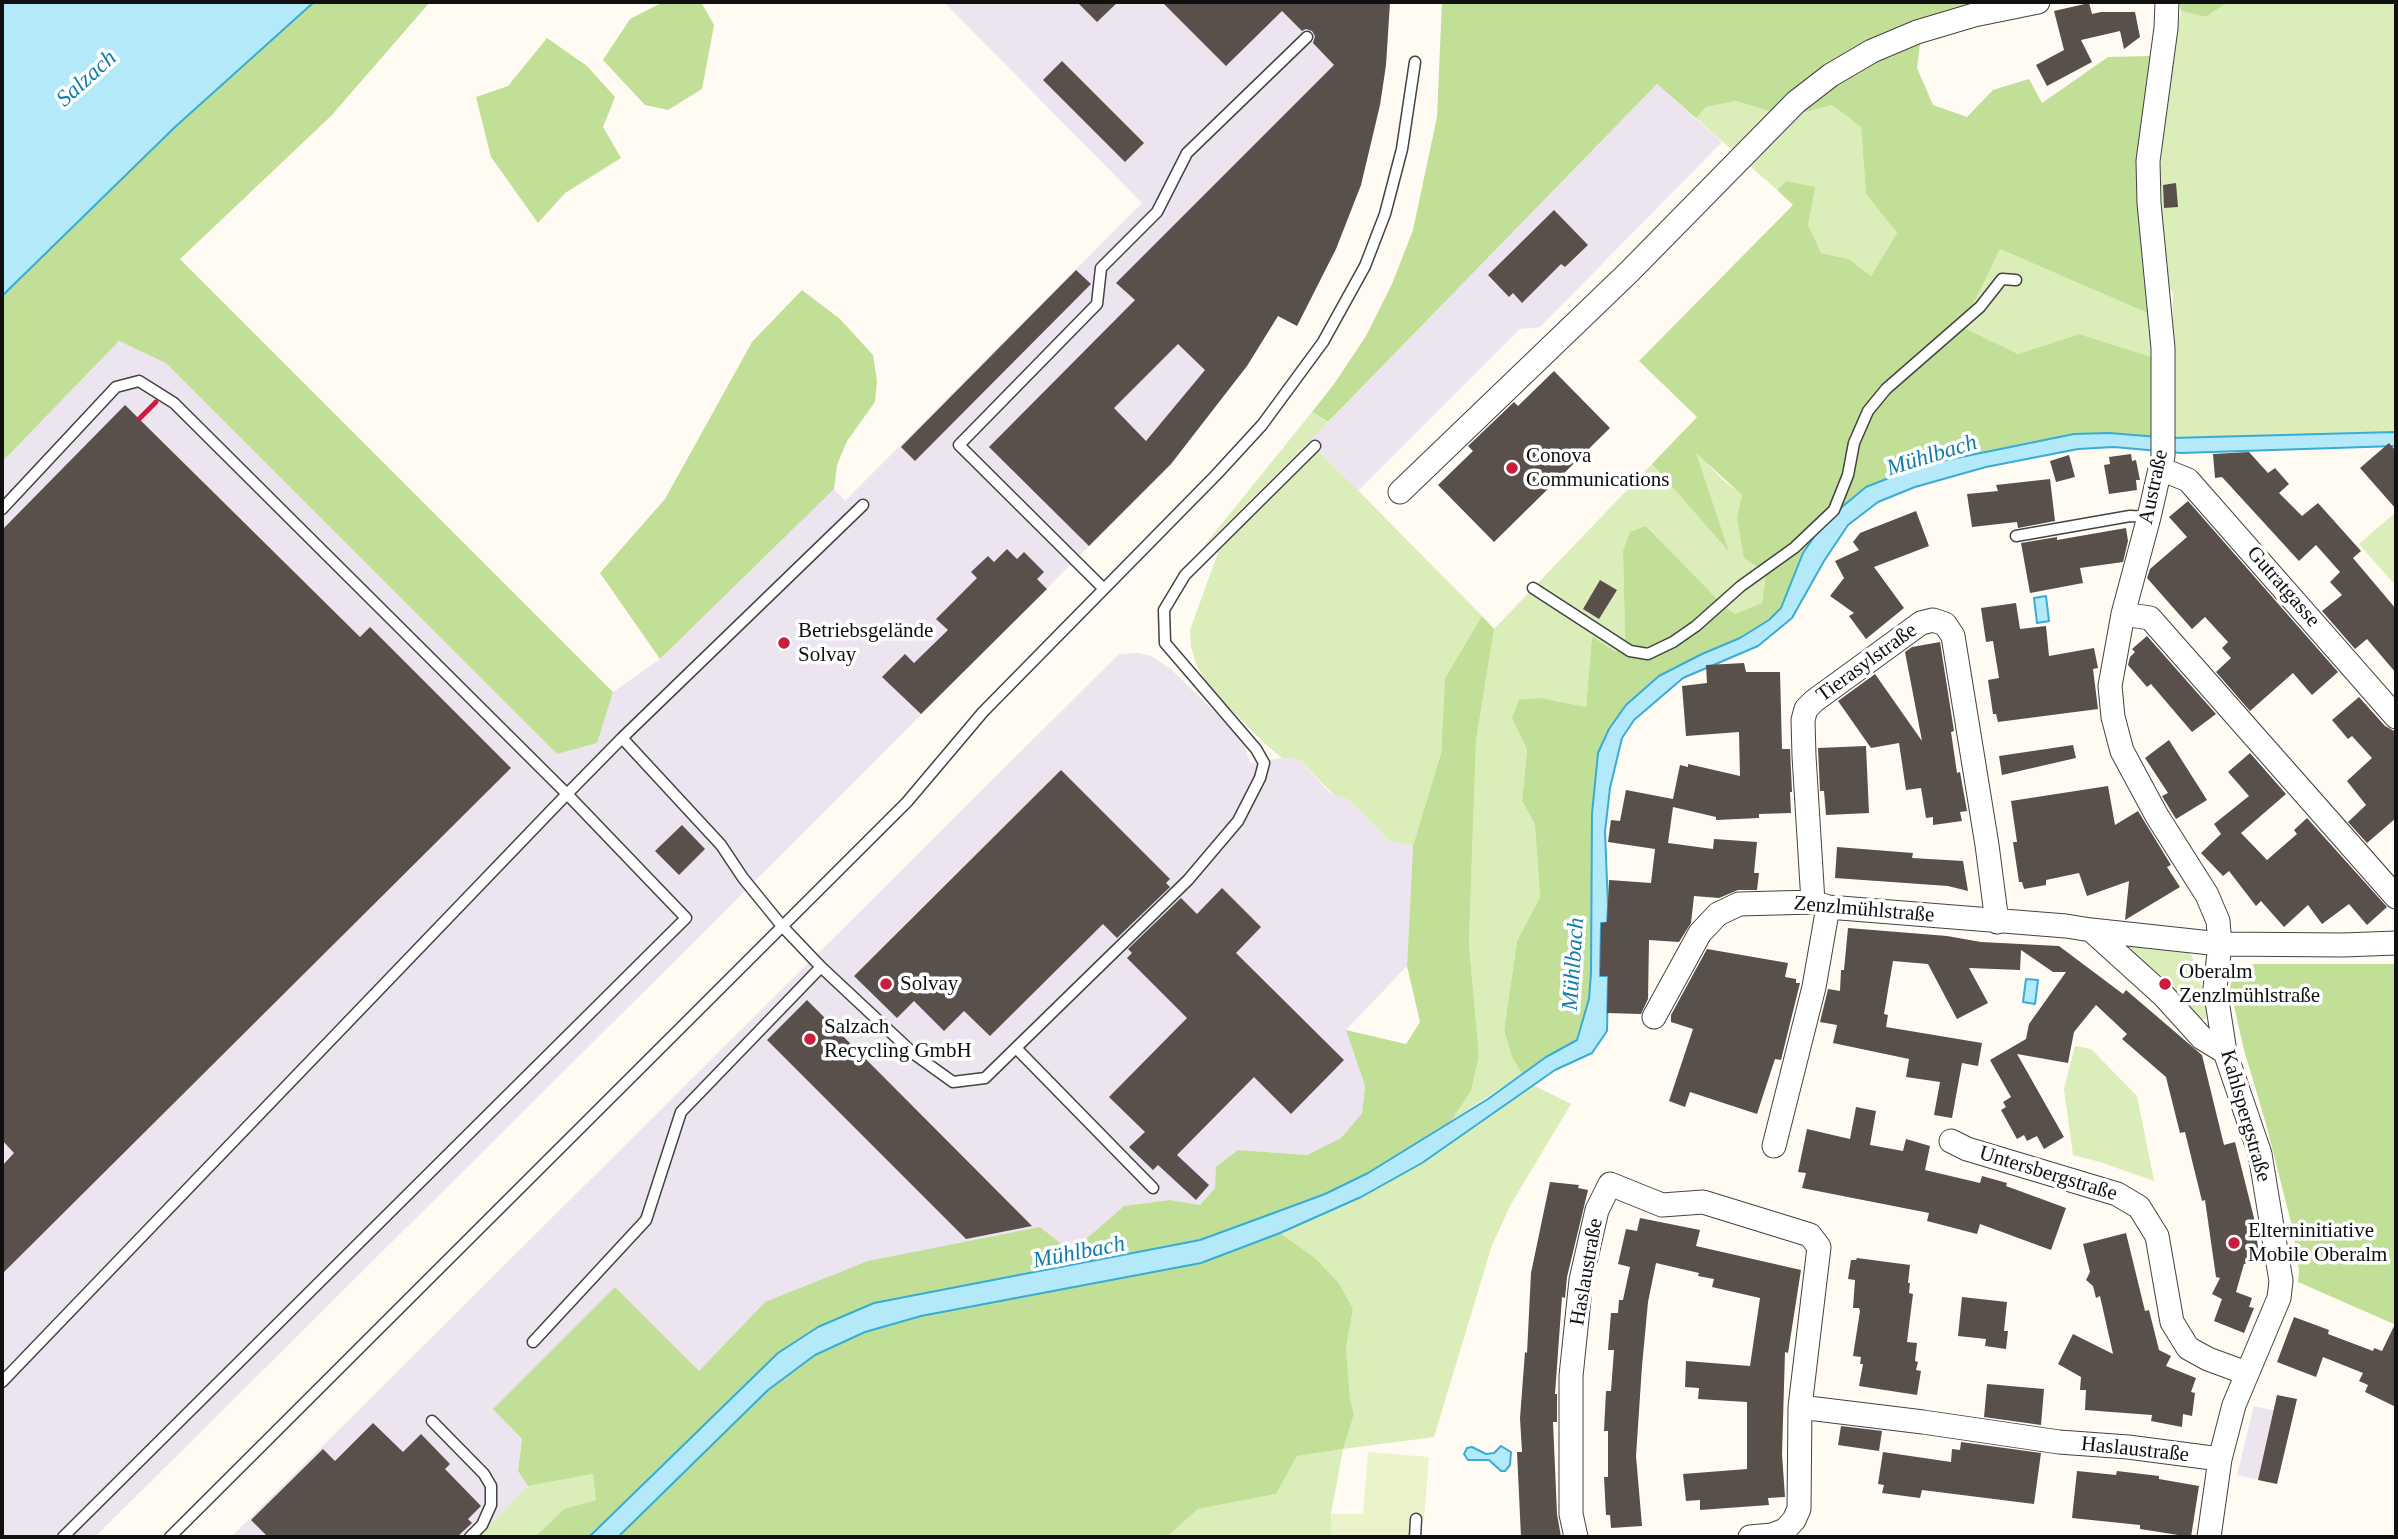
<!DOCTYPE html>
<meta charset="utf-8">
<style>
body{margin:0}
#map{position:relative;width:2398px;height:1539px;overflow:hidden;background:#fffbf3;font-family:"Times New Roman",serif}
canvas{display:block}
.frame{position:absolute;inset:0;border:4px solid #101010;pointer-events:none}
</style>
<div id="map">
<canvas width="2398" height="1539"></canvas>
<div class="frame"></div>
</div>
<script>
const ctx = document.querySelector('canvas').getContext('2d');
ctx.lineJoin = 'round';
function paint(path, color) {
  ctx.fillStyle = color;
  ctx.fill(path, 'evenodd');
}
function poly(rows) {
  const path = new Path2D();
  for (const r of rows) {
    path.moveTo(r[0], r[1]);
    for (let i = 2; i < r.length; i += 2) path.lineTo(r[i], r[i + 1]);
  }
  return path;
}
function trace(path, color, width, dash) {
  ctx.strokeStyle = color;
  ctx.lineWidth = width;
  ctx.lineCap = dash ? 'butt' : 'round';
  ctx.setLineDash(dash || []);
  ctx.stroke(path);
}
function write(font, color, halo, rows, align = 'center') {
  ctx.font = font + ' "Times New Roman",serif';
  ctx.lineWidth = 7;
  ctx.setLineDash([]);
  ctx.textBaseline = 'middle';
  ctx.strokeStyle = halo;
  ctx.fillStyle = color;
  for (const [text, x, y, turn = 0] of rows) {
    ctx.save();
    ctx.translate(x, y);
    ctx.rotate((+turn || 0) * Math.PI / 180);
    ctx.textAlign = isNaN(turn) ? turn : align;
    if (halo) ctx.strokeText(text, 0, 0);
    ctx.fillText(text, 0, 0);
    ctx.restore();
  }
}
const industrial = poly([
 [944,2,1390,2,1386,65,1380,105,1361,185,1336,249,1297,326,1278,316,1247,366,1170,465,717,919,95,1537,2,1537,2,462,119,341,167,363,557,754,596,743,613,692,660,659,834,489,845,501,1142,203],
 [1657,84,1722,142,1540,327,1520,329,1358,491,1310,441],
 [1138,653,1151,656,1171,669,1235,732,1244,744,1250,763,1282,758,1299,759,1331,794,1348,799,1389,841,1413,846,1407,966,1346,1030,1365,1086,1362,1113,1341,1138,1307,1155,1238,1150,1215,1188,1200,1205,1170,1200,1124,1206,1071,1252,765,1302,699,1371,494,1409,522,1439,518,1471,528,1486,478,1537,231,1537,1119,654],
 [2254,1406,2293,1415,2277,1484,2237,1475]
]);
const green = poly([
 [2229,2,2396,2,2396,432,2171,438,2173,292,2164,286,2160,170,2171,57,2181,11,2205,17],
 [1736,101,1788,117,1832,105,1861,127,1866,194,1897,233,1871,276,1849,259,1821,253,1786,181,1777,190,1696,118,1706,107],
 [2000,249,2152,315,2155,358,2079,334,2018,354,1961,327],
 [1312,412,1328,423,1203,547],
 [1319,451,1482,616,1445,678,1441,753,1413,846,1389,841,1348,799,1334,795,1299,759,1282,758,1263,742,1210,688,1197,667,1191,647,1190,630,1219,550],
 [1695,451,1722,479,1742,495,1737,517,1766,573,1762,603,1736,615,1726,608,1646,526,1623,551,1625,637,1617,653,1592,636,1586,707,1541,698,1512,718,1527,750,1522,801,1535,825,1540,897,1517,941,1504,1030,1512,1057,1522,1074,1451,1121,1471,1091,1479,1058,1469,943,1476,741,1494,629,1652,464,1727,550],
 [2396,512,2396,586,2359,544],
 [2123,943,2187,949,2193,958,2204,995,2207,1008,2206,1018,2200,1020,2126,950],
 [2075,1046,2091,1049,2137,1096,2154,1181,2100,1162,2073,1155,2064,1089],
 [1533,1085,1571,1104,1511,1204,1492,1245,1434,1437,1343,1449,1331,1514,1331,1537,1167,1537,1198,1509,1276,1494,1297,1456,1343,1449,1354,1414,1350,1399,1346,1347,1353,1309,1339,1283,1314,1257,1280,1233,1361,1197,1422,1163],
 [593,1474,597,1500,564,1509,535,1537,478,1537,528,1486]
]);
const forest = poly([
 [314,2,430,2,331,116,180,259,613,692,597,743,557,754,166,363,119,341,2,462,2,296,175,127],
 [663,2,701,2,714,25,702,89,668,110,645,105,603,60,630,19],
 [1442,2,2010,2,1922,28,1917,68,1933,105,1967,117,1993,90,2029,79,2042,103,2108,57,2150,56,2145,108,2152,315,2000,249,1962,327,2018,354,2079,334,2155,358,2157,437,2109,433,2074,434,1922,465,1803,553,1781,608,1769,620,1740,638,1702,654,1660,676,1626,705,1609,729,1598,754,1592,814,1591,973,1589,1000,1577,1040,1546,1057,1522,1074,1512,1057,1504,1030,1517,941,1540,897,1535,825,1522,801,1527,750,1512,718,1519,700,1541,698,1586,707,1592,636,1616,652,1625,638,1623,551,1630,532,1646,526,1726,608,1736,614,1762,603,1766,573,1744,558,1737,517,1742,495,1696,453,1729,552,1652,464,1697,417,1639,361,1793,205,1777,190,1786,181,1815,187,1808,225,1821,253,1849,259,1871,276,1897,233,1866,194,1861,127,1832,105,1788,117,1736,101,1706,107,1696,118,1657,84,1328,422,1312,412,1334,384,1366,336,1392,284,1413,230,1437,117],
 [2179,2,2229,2,2205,17,2181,11],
 [547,38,587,66,615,97,603,127,621,158,565,193,538,223,491,157,476,97,508,86],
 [802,290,840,319,873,355,877,381,875,402,847,441,837,465,834,489,660,659,600,573,665,499,752,342],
 [1482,616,1494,629,1476,741,1469,943,1479,1057,1471,1091,1451,1121,1411,1147,1368,1173,1325,1194,1271,1214,1280,1233,1314,1257,1339,1283,1353,1309,1346,1347,1350,1399,1354,1414,1343,1449,1297,1456,1276,1494,1198,1509,1167,1537,535,1537,564,1509,596,1500,593,1474,528,1486,518,1471,522,1439,493,1409,615,1287,699,1371,765,1302,868,1261,1040,1227,1071,1252,1124,1206,1170,1200,1200,1205,1215,1188,1216,1167,1238,1150,1307,1155,1341,1138,1362,1113,1365,1086,1346,1030,1406,1044,1420,1022,1407,966,1413,846,1441,753,1445,678],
 [2255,964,2396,964,2396,1325,2298,1282,2299,1271,2293,1230,2266,1124,2244,1050,2230,988,2232,976,2239,968]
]);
const pitch = poly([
 [1368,1452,1429,1457,1424,1519,1410,1518,1410,1537,1331,1537,1331,1514,1363,1514]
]);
const water = poly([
 [2,2,314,2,175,127,2,296,2,2],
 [2396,432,2396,446,2181,453,2114,447,2078,449,1986,467,1915,487,1878,502,1848,525,1824,561,1792,618,1758,646,1683,678,1634,720,1622,738,1610,788,1605,832,1608,906,1607,923,1601,923,1600,976,1608,976,1607,1031,1592,1053,1555,1070,1422,1163,1361,1197,1280,1233,1201,1263,921,1316,865,1332,815,1355,768,1390,618,1537,589,1537,778,1353,818,1327,874,1303,1200,1240,1271,1214,1325,1194,1368,1173,1488,1099,1546,1057,1577,1040,1589,999,1591,973,1592,814,1598,753,1609,729,1626,705,1659,676,1702,654,1740,638,1769,620,1781,608,1803,553,1825,521,1866,487,1922,465,2074,434,2109,433,2171,438,2396,432],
 [2046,596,2049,621,2037,623,2034,598,2046,596],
 [2026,979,2038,980,2035,1004,2023,1002,2026,979],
 [1501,1446,1511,1452,1510,1465,1505,1471,1501,1471,1489,1460,1468,1460,1464,1454,1467,1448,1472,1447,1486,1454,1494,1453,1501,1446]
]);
const building = poly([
 [1077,2,1118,2,1097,22],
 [1162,2,1390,2,1386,65,1380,105,1361,185,1336,249,1297,326,1278,316,1247,366,1171,464,1089,546,989,447,1135,300,1116,283,1334,65,1313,43,1315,36,1312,31,1306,29,1302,31,1282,11,1226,66],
 [1178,344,1205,370,1146,441,1114,408],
 [2089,3,2092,14,2101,12,2135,12,2140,37,2124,49,2120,31,2081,40,2092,62,2047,86,2036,65,2064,50,2054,11],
 [1062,61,1144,143,1125,162,1043,80],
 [2176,183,2178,207,2164,208,2163,185],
 [1554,210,1588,245,1565,267,1561,264,1522,303,1513,293,1509,297,1488,275],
 [1076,270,1091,284,915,461,901,447],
 [1554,371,1610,428,1494,542,1438,485,1473,451,1468,446,1514,402,1518,406],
 [125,405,360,637,370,627,511,768,2,1274,2,1166,14,1153,2,1140,2,530],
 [2389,443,2396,451,2396,509,2360,468],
 [2249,452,2268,473,2275,468,2289,484,2279,493,2302,516,2318,503,2361,551,2353,558,2396,609,2396,673,2367,639,2355,649,2322,611,2342,595,2330,582,2340,572,2316,545,2299,561,2222,477,2215,478,2213,454],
 [2131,454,2132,461,2136,460,2140,480,2136,480,2137,490,2109,494,2104,465,2110,464,2109,457],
 [2069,455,2075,477,2056,482,2050,461],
 [2050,479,2055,521,2018,528,2017,522,1972,527,1967,494,1998,491,1996,485],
 [2188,501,2338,672,2312,695,2293,673,2250,711,2216,672,2231,658,2222,648,2228,642,2205,617,2192,629,2147,578,2150,569,2187,537,2169,517],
 [1916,511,1929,546,1874,567,1904,608,1866,639,1849,616,1854,613,1830,596,1844,578,1835,561,1859,550,1853,542,1860,533],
 [2126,528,2128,541,2123,562,2080,568,2083,583,2030,593,2021,543,2057,537,2057,540],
 [1007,549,1017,559,1024,552,1044,572,1037,579,1047,589,921,714,882,677,905,654,914,663,948,630,936,619,977,578,971,572,988,556,994,562],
 [1600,580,1617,590,1599,619,1583,609],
 [2016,603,2020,629,2046,626,2049,656,2094,648,2098,668,2093,669,2098,709,1998,722,1996,714,1993,714,1988,680,1999,678,1993,641,1986,642,1981,608],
 [2147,636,2216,714,2192,732,2151,684,2147,687,2128,665,2130,657,2135,652,2132,649],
 [1940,642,1954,731,1951,732,1957,773,1960,772,1967,811,1960,812,1962,821,1933,825,1933,817,1926,818,1921,788,1906,790,1899,743,1871,748,1838,701,1875,674,1922,741,1905,652,1912,647],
 [1744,663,1746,672,1780,672,1782,749,1790,749,1792,792,1790,792,1791,813,1759,814,1759,818,1716,820,1716,817,1673,807,1668,843,1713,849,1714,839,1757,842,1754,873,1759,873,1757,890,1738,890,1719,898,1694,896,1691,923,1679,942,1649,940,1648,999,1641,1014,1607,1013,1608,976,1600,976,1601,923,1607,922,1609,880,1651,883,1655,849,1608,842,1611,820,1620,821,1626,790,1673,799,1680,765,1688,767,1688,764,1740,776,1739,732,1686,736,1682,686,1707,683,1706,665],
 [2359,697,2385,726,2396,732,2396,818,2367,843,2348,822,2366,805,2347,781,2372,758,2352,736,2348,739,2332,720],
 [2169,740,2207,800,2176,819,2162,796,2168,793,2145,758],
 [2073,745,2076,758,2002,775,1999,756],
 [1866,746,1869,813,1826,815,1824,791,1820,791,1818,748],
 [2250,753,2286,794,2241,833,2267,860,2297,834,2294,830,2307,818,2387,907,2367,925,2349,904,2322,924,2308,905,2284,927,2261,901,2256,906,2229,871,2223,876,2201,853,2221,834,2214,824,2249,796,2228,772],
 [1061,770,1170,879,1166,883,1170,887,1117,938,1103,924,990,1036,964,1011,944,1031,914,1001,897,1018,854,976],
 [2108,786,2115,825,2138,811,2171,865,2167,867,2180,887,2125,920,2129,881,2087,896,2079,873,2046,880,2046,885,2024,889,2022,882,2019,882,2013,842,2017,842,2011,801],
 [682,825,705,849,679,875,655,851],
 [1837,847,1913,853,1912,858,1963,861,1968,891,1948,886,1835,878],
 [1222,888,1261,927,1236,953,1344,1060,1291,1114,1254,1077,1177,1155,1209,1185,1196,1200,1158,1165,1153,1170,1129,1147,1145,1132,1109,1097,1187,1018,1127,958,1132,953,1128,949,1181,898,1197,914],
 [1848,928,1947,936,1981,942,2059,946,2123,994,2126,990,2202,1055,2224,1145,2235,1142,2254,1218,2260,1262,2244,1264,2236,1292,2252,1298,2249,1307,2254,1308,2244,1333,2214,1321,2222,1299,2212,1294,2220,1278,2216,1277,2205,1200,2202,1201,2185,1132,2180,1133,2166,1077,2122,1039,2127,1034,2096,1005,2074,1032,2068,1063,2017,1054,2064,1137,2044,1149,2037,1136,2027,1141,2024,1135,2017,1139,2001,1110,2006,1107,2003,1102,2011,1097,1990,1060,2026,1039,2029,1024,2066,972,2053,972,2021,950,2020,970,1969,968,1988,1003,1957,1019,1928,964,1893,961,1884,1014,1888,1015,1886,1027,1982,1043,1978,1066,1962,1063,1952,1118,1934,1115,1940,1082,1906,1077,1909,1059,1833,1043,1837,1025,1820,1022,1828,989,1840,991,1841,970,1844,970],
 [1707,949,1788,963,1785,977,1796,979,1796,983,1800,983,1781,1060,1775,1059,1757,1114,1690,1092,1685,1107,1669,1101,1693,1029,1671,1022,1671,1015],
 [807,1000,1032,1226,966,1239,767,1040],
 [1856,1107,1876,1111,1870,1145,1903,1151,1906,1139,1930,1146,1925,1170,1980,1183,1982,1176,2007,1183,2006,1186,2066,1208,2051,1250,1980,1224,1977,1234,1927,1221,1929,1213,1802,1188,1806,1173,1798,1172,1807,1129,1850,1139],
 [1550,1182,1579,1185,1578,1188,1588,1190,1567,1277,1565,1298,1562,1297,1555,1394,1557,1394,1557,1422,1553,1422,1557,1514,1561,1537,1521,1537,1517,1452,1522,1452,1520,1418,1525,1352,1527,1353,1531,1273],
 [1640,1218,1700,1230,1696,1246,1801,1270,1788,1353,1785,1352,1782,1454,1785,1497,1768,1498,1769,1505,1700,1510,1700,1500,1686,1501,1683,1474,1747,1469,1747,1402,1698,1399,1699,1388,1685,1387,1686,1361,1750,1366,1760,1298,1712,1287,1714,1279,1698,1276,1699,1273,1656,1263,1648,1302,1642,1366,1636,1456,1642,1526,1611,1528,1610,1515,1606,1515,1604,1477,1608,1477,1608,1431,1604,1431,1606,1391,1611,1391,1614,1350,1608,1350,1611,1313,1618,1313,1619,1300,1623,1300,1630,1267,1618,1264,1626,1229,1637,1231],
 [2126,1233,2145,1311,2149,1310,2159,1350,2171,1356,2166,1366,2196,1378,2191,1392,2195,1393,2192,1416,2183,1414,2182,1427,2151,1421,2152,1415,2085,1410,2086,1390,2080,1390,2081,1377,2058,1364,2073,1334,2113,1354,2100,1296,2096,1298,2093,1286,2086,1280,2090,1272,2083,1244],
 [1857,1258,1910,1265,1908,1283,1910,1283,1909,1293,1913,1294,1907,1342,1917,1343,1915,1361,1918,1362,1916,1370,1921,1371,1917,1395,1859,1386,1863,1364,1860,1364,1861,1357,1853,1356,1860,1311,1859,1308,1853,1308,1855,1280,1848,1279,1851,1260,1856,1260],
 [1962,1297,2007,1302,2004,1331,2008,1331,2006,1349,1985,1346,1986,1339,1958,1336],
 [2294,1317,2329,1330,2328,1334,2373,1351,2374,1348,2382,1351,2396,1322,2396,1407,2365,1392,2368,1385,2359,1381,2363,1373,2323,1357,2316,1377,2277,1362],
 [1987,1384,2044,1389,2041,1425,1984,1417],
 [2277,1395,2297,1399,2277,1484,2258,1480],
 [373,1423,403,1452,421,1434,450,1464,445,1469,481,1506,468,1519,472,1523,457,1537,268,1537,251,1520,323,1449,335,1461],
 [1841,1426,1882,1431,1879,1451,1838,1445],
 [1961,1442,2041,1453,2034,1504,1922,1490,1920,1498,1882,1493,1884,1485,1878,1484,1883,1452,1951,1462,1952,1449,1960,1450],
 [2077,1471,2116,1475,2117,1471,2159,1476,2159,1479,2199,1486,2191,1537,2140,1529,2140,1525,2072,1518]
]);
const service = poly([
 [2,509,116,387,139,381,174,403,567,794,622,738,721,845,743,878,782,926,821,967,914,1054,953,1082,985,1078,1188,880,1238,821,1260,778,1264,763,1256,749,1165,643,1164,610,1185,575,1315,446],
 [2016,536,2130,516,2149,517],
 [1533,588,1630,651,1648,654,1673,642,1696,626,1741,586,1794,548,1834,510,1848,475,1854,443,1868,411,1886,389,1980,307,2002,279,2016,280],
 [1104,589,959,445,1097,304,1101,268,1157,212,1187,153,1307,37],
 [622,738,863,505],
 [1016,1048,1153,1188],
 [533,1342,646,1220,681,1112,821,967],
 [2,1382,567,794,686,918,63,1537],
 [432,1421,484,1474,491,1486,491,1505,482,1525,470,1537],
 [170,1537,907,802,983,712,1216,475,1262,425,1323,342,1365,266,1385,214,1402,149,1415,62],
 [1415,1537,1416,1519]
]);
const minor = poly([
 [2167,2,2166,28,2148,161,2149,203,2163,348,2163,456,2149,517,2123,614,2110,686,2113,717,2122,751,2157,816,2207,895,2218,921,2220,944,2215,988,2225,1052,2260,1154,2281,1281,2279,1298,2234,1405,2220,1459,2209,1537],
 [2161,469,2188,480,2396,717],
 [1400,492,1629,272,1796,102,1831,75,1872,51,1917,32,1974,15,2038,2],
 [2123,614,2150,618,2396,897],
 [1813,902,1804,756,1803,720,1806,709,1814,701,1921,623,1933,620,1945,624,1953,636,1987,845,1997,922],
 [2091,930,2220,944,2343,945,2396,943],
 [1654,1017,1700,933,1718,914,1739,904,1813,902,1828,907,2066,926,2091,930,2164,996,2202,1038,2225,1052],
 [1951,1141,1967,1149,2117,1194,2139,1207,2157,1236,2172,1322,2188,1348,2208,1359,2246,1373],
 [1774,1146,1814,987,1828,907],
 [1800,1407,1923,1422,2059,1442,2128,1447,2220,1459],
 [1576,1537,1571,1514,1571,1376,1581,1280,1597,1210,1610,1184,1662,1205,1703,1202,1810,1235,1819,1247,1800,1407,1799,1509,1794,1520,1785,1530,1772,1535,1750,1537]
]);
const rail = poly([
 [139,419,156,402]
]);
const markers = [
 [1512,468,7,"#ca1e3e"],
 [784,643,7,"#ca1e3e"],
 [886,984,7,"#ca1e3e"],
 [2165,984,7,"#ca1e3e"],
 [810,1039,7,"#ca1e3e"],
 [2234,1243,7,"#ca1e3e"]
];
const poiNames = [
 ["Conova",1526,456],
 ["Communications",1526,480],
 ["Betriebsgelände",798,631],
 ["Solvay",798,655],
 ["Oberalm",2179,972],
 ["Zenzlmühlstraße",2179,996],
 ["Solvay",900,984],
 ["Salzach",824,1027],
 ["Recycling GmbH",824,1051],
 ["Elterninitiative",2248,1231],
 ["Mobile Oberalm",2248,1255]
];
const streetNames = [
 ["Austraße",2154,487,-78],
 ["Gutratgasse",2283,587,49],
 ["Tierasylstraße",1867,663,-36],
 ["Zenzlmühlstraße",1864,910,5],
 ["Kahlspergstraße",2245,1116,74],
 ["Untersbergstraße",2048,1174,17],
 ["Haslaustraße",1587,1272,-80],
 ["Haslaustraße",2135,1450,6]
];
const waterNames = [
 ["Salzach",87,79,-42],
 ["Mühlbach",1932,456,-17],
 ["Mühlbach",1574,964,-86],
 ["Mühlbach",1079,1253,-11]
];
paint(industrial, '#ece4ef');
paint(green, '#dbedb9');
paint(forest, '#c1df97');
paint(pitch, '#ebf3cb');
paint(water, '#b4e9fa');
trace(water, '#36acd6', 2);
paint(building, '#594f4b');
trace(service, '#434343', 13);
trace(minor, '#434343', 25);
trace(service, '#fff', 10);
trace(minor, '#fff', 23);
trace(rail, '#ca1e3e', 5);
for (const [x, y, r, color] of markers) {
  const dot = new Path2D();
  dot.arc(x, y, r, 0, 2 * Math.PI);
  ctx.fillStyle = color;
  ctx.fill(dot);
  trace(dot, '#fff', 2.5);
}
write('21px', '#101010', '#fff', poiNames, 'left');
write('21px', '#101010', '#fff', streetNames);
write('italic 23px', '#107dab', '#fff', waterNames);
</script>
